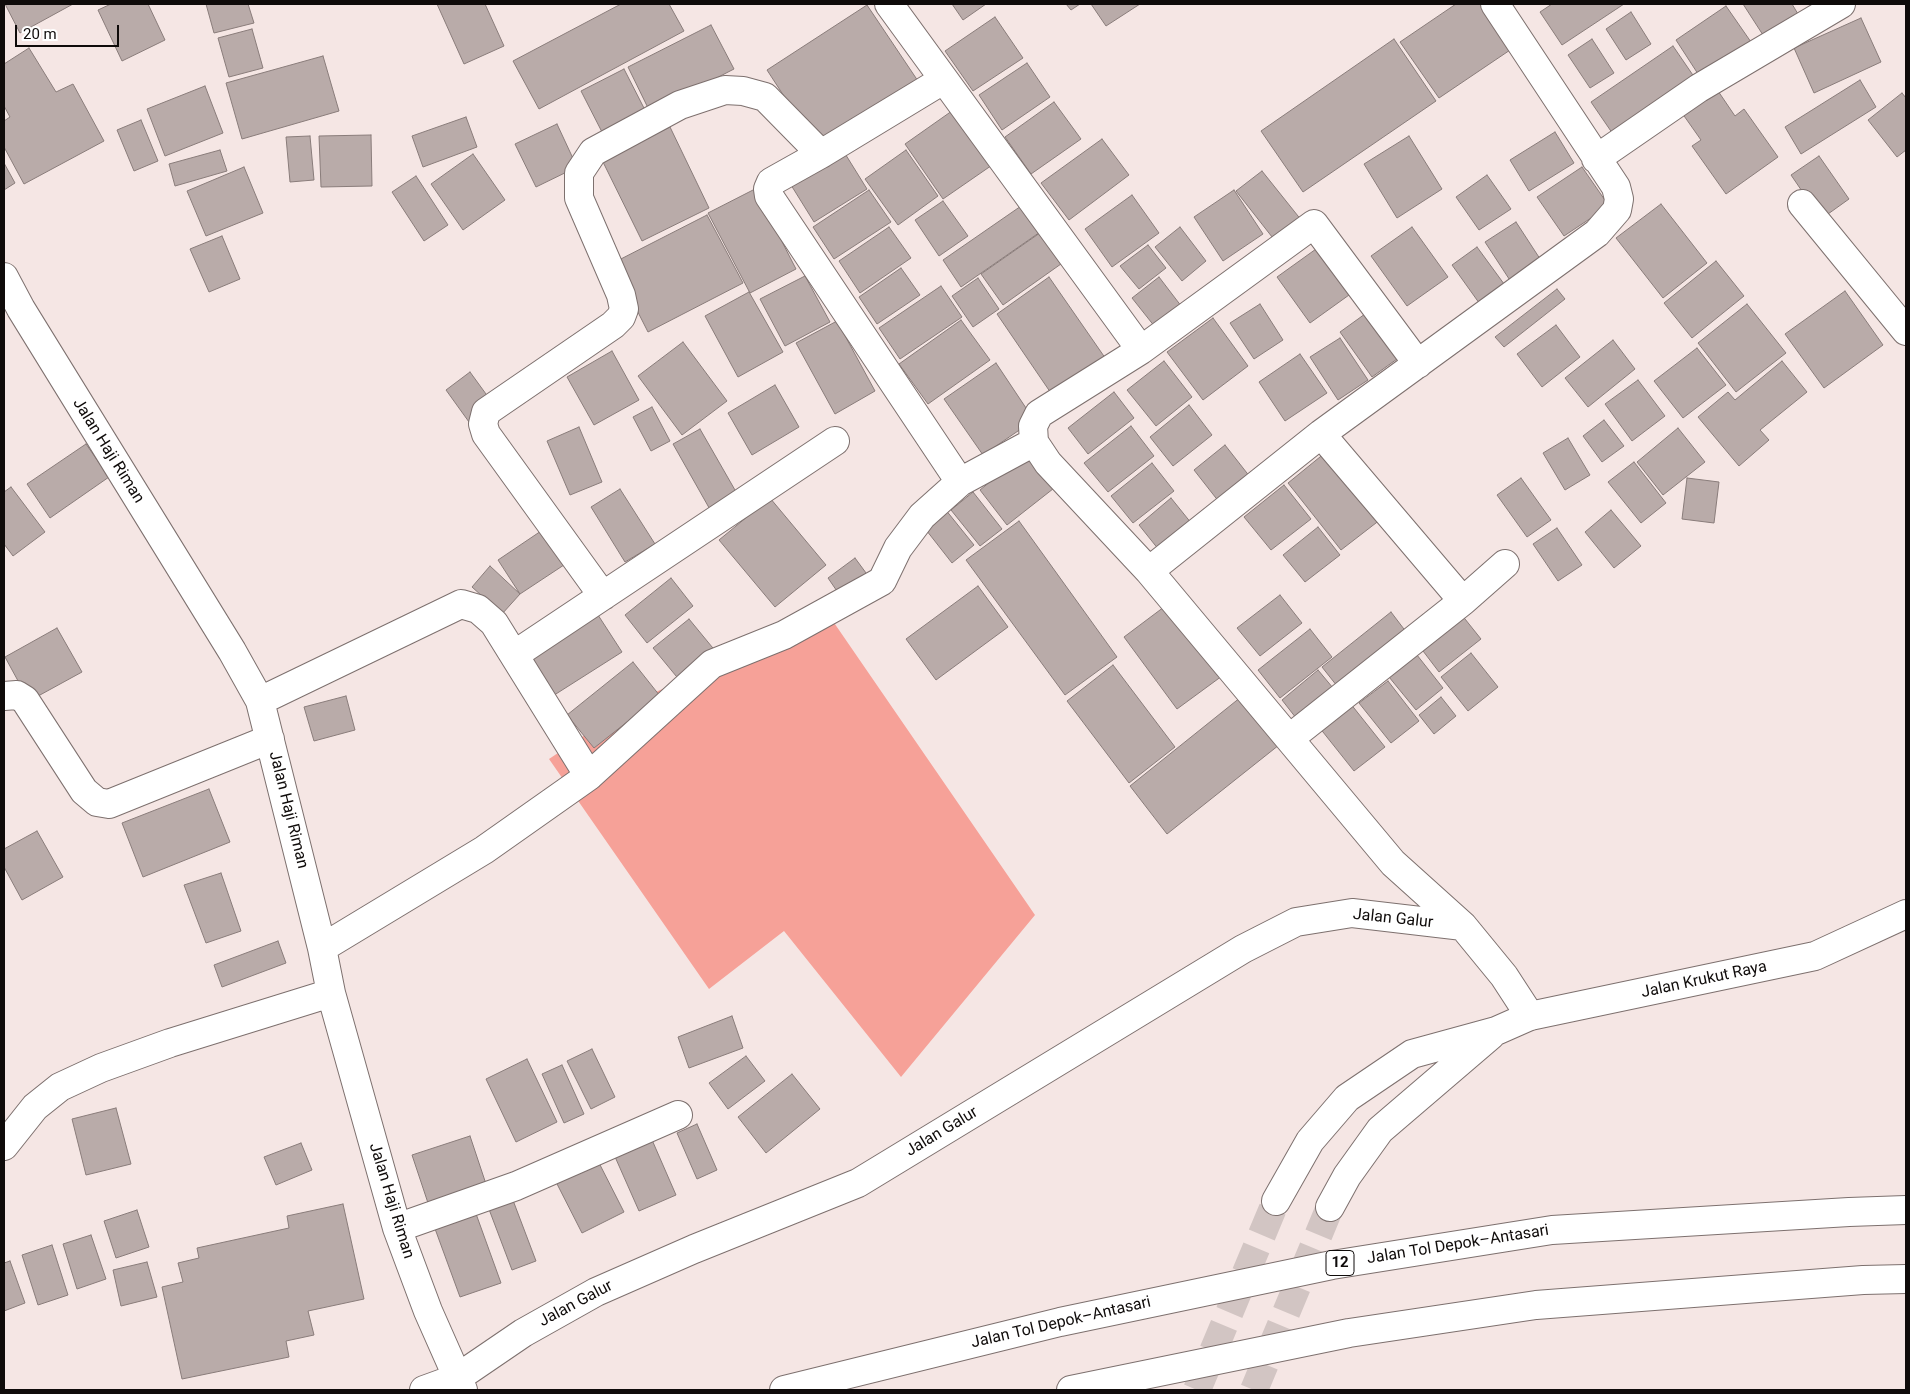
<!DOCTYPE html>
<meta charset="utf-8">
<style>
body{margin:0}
#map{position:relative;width:1910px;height:1394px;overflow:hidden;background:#f5e6e4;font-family:Roboto,sans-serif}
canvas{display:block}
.frame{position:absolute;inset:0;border:5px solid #0f0b0a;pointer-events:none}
.scale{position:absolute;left:15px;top:25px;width:104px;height:22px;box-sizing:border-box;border:2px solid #0f0b0a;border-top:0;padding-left:6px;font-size:15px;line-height:18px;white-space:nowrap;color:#0f0b0a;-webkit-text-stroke:4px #fff;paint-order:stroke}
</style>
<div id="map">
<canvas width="1910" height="1394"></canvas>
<div class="frame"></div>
<div class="scale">20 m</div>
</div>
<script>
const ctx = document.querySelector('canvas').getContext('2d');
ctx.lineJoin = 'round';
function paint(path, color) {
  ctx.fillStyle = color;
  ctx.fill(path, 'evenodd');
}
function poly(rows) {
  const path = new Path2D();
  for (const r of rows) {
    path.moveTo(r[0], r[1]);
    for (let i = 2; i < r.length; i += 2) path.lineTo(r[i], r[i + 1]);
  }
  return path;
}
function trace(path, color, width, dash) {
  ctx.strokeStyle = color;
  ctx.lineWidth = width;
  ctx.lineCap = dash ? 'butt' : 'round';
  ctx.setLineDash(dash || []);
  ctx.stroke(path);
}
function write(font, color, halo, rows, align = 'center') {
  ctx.font = font + ' Roboto,sans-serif';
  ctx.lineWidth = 4;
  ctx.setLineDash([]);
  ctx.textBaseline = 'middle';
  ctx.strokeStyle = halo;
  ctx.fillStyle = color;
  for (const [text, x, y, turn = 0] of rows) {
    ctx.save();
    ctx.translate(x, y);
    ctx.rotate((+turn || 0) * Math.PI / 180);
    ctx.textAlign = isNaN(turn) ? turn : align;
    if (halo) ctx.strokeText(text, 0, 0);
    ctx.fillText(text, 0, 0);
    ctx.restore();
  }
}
const green = poly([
 [828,614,1035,915,901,1077,784,931,709,989,549,759,636,701]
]);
const building = poly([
 [5,4,73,4,20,33,5,4],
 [111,4,148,4,165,40,122,61,98,10,111,4],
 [206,4,248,4,254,23,214,33,206,4],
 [437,4,485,4,504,46,464,64,437,4],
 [621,4,669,4,684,31,539,109,513,61,621,4],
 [952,4,986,4,963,20,952,4],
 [1066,4,1080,4,1071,10,1066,4],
 [1091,4,1140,4,1106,26,1091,4],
 [1456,4,1492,4,1519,44,1439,98,1400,42,1456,4],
 [1552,4,1624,4,1562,45,1540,12,1552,4],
 [1743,4,1792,4,1798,14,1763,35,1743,4],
 [867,5,920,84,819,150,767,70,867,5],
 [1726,6,1751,42,1700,77,1676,40,1726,6],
 [1631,12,1651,44,1626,60,1606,29,1631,12],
 [995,17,1023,58,973,91,945,51,995,17],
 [1861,18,1881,62,1814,93,1794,48,1861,18],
 [711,25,734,69,650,112,628,67,711,25],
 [252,29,263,68,229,77,218,38,252,29],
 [1394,39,1436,101,1303,192,1261,131,1394,39],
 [1592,39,1614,73,1590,88,1568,55,1592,39],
 [1673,46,1699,84,1617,140,1591,102,1673,46],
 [29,48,56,92,73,84,104,141,24,184,4,147,4,121,10,117,4,106,4,64,29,48],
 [323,56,339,111,242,139,226,83,323,56],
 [1027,63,1050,97,1002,130,979,95,1027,63],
 [624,69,646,112,603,134,581,91,624,69],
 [1860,80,1876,107,1801,154,1785,127,1860,80],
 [205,86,223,133,165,156,147,109,205,86],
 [1716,88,1735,116,1744,109,1778,157,1726,194,1692,146,1701,140,1682,113,1716,88],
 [1902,93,1906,98,1906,150,1897,157,1868,120,1902,93],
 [1054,102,1081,139,1031,174,1005,137,1054,102],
 [959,106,998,161,943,199,905,144,959,106],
 [466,117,477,147,423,167,412,136,466,117],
 [141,120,158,161,134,171,117,130,141,120],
 [557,124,577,167,536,187,515,144,557,124],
 [670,127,709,208,642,241,602,160,670,127],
 [1555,132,1574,163,1529,191,1510,160,1555,132],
 [371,135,372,186,321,187,319,136,371,135],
 [310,136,314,180,290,182,286,137,310,136],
 [1409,136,1442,189,1397,218,1364,164,1409,136],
 [1102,139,1129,175,1069,220,1041,183,1102,139],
 [220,150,227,171,175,186,169,164,220,150],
 [906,150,938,196,898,225,865,179,906,150],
 [844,152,867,189,814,222,791,185,844,152],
 [473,154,505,200,463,230,431,184,473,154],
 [1819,156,1849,199,1821,219,1791,175,1819,156],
 [4,163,15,183,4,190,4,163],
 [244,167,263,213,206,236,187,191,244,167],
 [1582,167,1609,206,1564,236,1537,197,1582,167],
 [1262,171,1302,221,1276,242,1236,191,1262,171],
 [1487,175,1511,209,1479,230,1456,197,1487,175],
 [416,176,448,225,424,241,392,192,416,176],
 [755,189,796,269,750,293,708,213,755,189],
 [869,190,891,222,834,259,813,227,869,190],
 [1234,190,1263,234,1223,261,1194,217,1234,190],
 [1132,195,1159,233,1112,267,1085,229,1132,195],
 [943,201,968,236,939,256,915,220,943,201],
 [1024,204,1043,230,961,287,943,260,1024,204],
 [1661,204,1707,263,1663,298,1616,238,1661,204],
 [707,215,743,283,648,332,613,263,707,215],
 [1516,222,1546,268,1515,288,1485,242,1516,222],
 [889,227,911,258,860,293,839,261,889,227],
 [1180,227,1206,261,1182,281,1155,247,1180,227],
 [1412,227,1448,277,1407,306,1371,256,1412,227],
 [1047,228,1068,259,1003,305,981,274,1047,228],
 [222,236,240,279,209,292,190,249,222,236],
 [1323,244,1356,290,1310,323,1277,277,1323,244],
 [1148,245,1166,268,1139,289,1120,266,1148,245],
 [1477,247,1507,288,1482,307,1452,265,1477,247],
 [1716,261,1744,296,1692,338,1664,303,1716,261],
 [901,268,920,295,877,324,859,297,901,268],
 [805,276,830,322,785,346,760,299,805,276],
 [1049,277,1108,362,1055,399,997,314,1049,277],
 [1159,277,1185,311,1159,332,1132,298,1159,277],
 [978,278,999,309,973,327,952,296,978,278],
 [941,286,962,317,900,359,879,328,941,286],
 [1557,289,1565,299,1504,347,1495,337,1557,289],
 [1845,291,1883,345,1824,388,1785,334,1845,291],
 [749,292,783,352,738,377,705,316,749,292],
 [1260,304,1283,340,1254,359,1230,323,1260,304],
 [1747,304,1786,353,1736,392,1698,343,1747,304],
 [1365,314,1397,359,1372,377,1340,332,1365,314],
 [1213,318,1248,366,1203,400,1167,352,1213,318],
 [961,320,990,360,928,404,899,364,961,320],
 [837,321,875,391,835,414,796,343,837,321],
 [1556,325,1580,357,1542,387,1517,354,1556,325],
 [1340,338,1368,380,1338,400,1310,357,1340,338],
 [1613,340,1635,369,1588,407,1565,378,1613,340],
 [683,342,727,401,682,435,638,376,683,342],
 [1697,348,1726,385,1683,418,1654,381,1697,348],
 [612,351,639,400,594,425,567,377,612,351],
 [1300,354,1327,393,1285,421,1259,382,1300,354],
 [1164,361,1192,397,1156,426,1127,390,1164,361],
 [1782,361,1807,392,1760,430,1769,440,1739,466,1698,417,1728,392,1735,400,1782,361],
 [996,363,1034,420,983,455,944,399,996,363],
 [470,372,494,405,469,422,446,390,470,372],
 [1638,380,1665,416,1632,441,1605,404,1638,380],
 [775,385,799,427,752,455,728,413,775,385],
 [1114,392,1134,418,1088,454,1068,428,1114,392],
 [1189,405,1212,435,1173,466,1150,437,1189,405],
 [652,407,670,441,651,451,633,417,652,407],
 [1604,420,1624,446,1602,462,1583,436,1604,420],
 [1131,426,1154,456,1108,492,1084,463,1131,426],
 [579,427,602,482,570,495,547,441,579,427],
 [1678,428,1705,462,1663,495,1637,462,1678,428],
 [700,429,739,497,712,513,673,444,700,429],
 [1568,438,1590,475,1565,490,1543,453,1568,438],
 [86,444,109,477,50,518,27,484,86,444],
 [1225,445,1254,482,1223,507,1194,470,1225,445],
 [1331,448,1385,516,1341,550,1288,483,1331,448],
 [1030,449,1058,485,1007,525,980,490,1030,449],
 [1634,462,1666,503,1641,523,1608,482,1634,462],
 [1152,463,1174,491,1133,523,1111,496,1152,463],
 [1521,478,1551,520,1527,537,1497,495,1521,478],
 [1687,478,1719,482,1714,523,1682,519,1687,478],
 [1284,485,1311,519,1271,550,1244,517,1284,485],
 [11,487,45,532,13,556,4,544,4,492,11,487],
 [620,489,655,544,625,562,591,507,620,489],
 [973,492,1002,529,980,546,951,510,973,492],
 [770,498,826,565,775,607,719,540,770,498],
 [1171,498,1196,529,1163,555,1139,525,1171,498],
 [945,509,974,545,952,563,923,526,945,509],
 [1611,510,1641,546,1614,568,1585,532,1611,510],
 [1019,521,1117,657,1065,695,966,560,1019,521],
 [550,525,573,559,520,594,498,560,550,525],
 [1318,527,1340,555,1305,582,1283,555,1318,527],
 [1557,528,1582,565,1558,581,1533,544,1557,528],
 [855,558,869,577,841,597,828,578,855,558],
 [490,566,520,594,502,614,472,587,490,566],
 [671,578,693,606,647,643,625,615,671,578],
 [978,586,1008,627,936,680,906,639,978,586],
 [1280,595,1302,623,1260,656,1237,628,1280,595],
 [1168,604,1222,676,1177,709,1124,637,1168,604],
 [1391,612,1410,637,1341,691,1322,667,1391,612],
 [1461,614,1481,639,1439,672,1420,647,1461,614],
 [598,615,622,652,548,699,524,662,598,615],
 [689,619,717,653,681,682,653,648,689,619],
 [57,628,82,672,29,701,5,657,57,628],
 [1310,629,1332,657,1280,698,1258,670,1310,629],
 [1471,653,1498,687,1468,711,1441,677,1471,653],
 [1417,655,1443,688,1416,710,1389,677,1417,655],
 [633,662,660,696,594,748,567,715,633,662],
 [1113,665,1175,747,1129,783,1067,701,1113,665],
 [1318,670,1338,694,1300,723,1282,700,1318,670],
 [1388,681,1419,721,1391,743,1359,703,1388,681],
 [346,696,355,730,314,741,304,707,346,696],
 [1241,697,1279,745,1167,834,1130,786,1241,697],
 [1441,697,1456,716,1434,734,1419,715,1441,697],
 [1350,703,1385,747,1354,771,1319,727,1350,703],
 [209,789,230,842,143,877,122,823,209,789],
 [37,831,63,877,22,900,4,867,4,849,37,831],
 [221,873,241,931,206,943,184,885,221,873],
 [278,941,286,963,222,987,214,965,278,941],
 [732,1016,743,1048,689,1068,678,1037,732,1016],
 [592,1049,615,1097,591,1109,567,1061,592,1049],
 [746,1056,765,1081,728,1109,709,1083,746,1056],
 [527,1059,557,1122,516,1142,486,1079,527,1059],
 [562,1065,584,1114,564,1123,542,1074,562,1065],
 [792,1074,820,1109,766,1153,738,1117,792,1074],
 [116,1108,131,1164,86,1175,72,1119,116,1108],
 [697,1124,717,1170,697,1179,677,1133,697,1124],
 [649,1133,676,1195,639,1211,612,1150,649,1133],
 [470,1136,489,1193,431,1212,412,1155,470,1136],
 [301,1143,312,1170,276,1185,264,1157,301,1143],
 [596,1157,624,1212,582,1233,554,1178,596,1157],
 [511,1195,536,1261,512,1270,487,1204,511,1195],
 [343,1204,364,1299,308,1311,314,1335,286,1341,289,1357,182,1379,162,1287,183,1282,178,1263,199,1258,197,1248,289,1228,287,1216,343,1204],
 [137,1210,149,1247,116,1258,104,1221,137,1210],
 [475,1211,501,1283,460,1297,434,1226,475,1211],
 [91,1235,106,1279,77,1289,63,1244,91,1235],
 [52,1245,68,1295,38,1305,22,1255,52,1245],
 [10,1261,25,1303,4,1311,4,1263,10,1261],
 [147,1262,157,1297,121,1306,113,1270,147,1262]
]);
const secondaryTunnel = poly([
 [1197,1390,1276,1201],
 [1254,1390,1330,1207]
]);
const street = poly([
 [889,4,1141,350,1039,414,1033,426,1034,442,1048,463,1149,571,1393,863,1463,926,1504,976,1530,1016],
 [943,80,821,154,771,182,768,189,769,196,960,482],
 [1596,159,1699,88,1841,4],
 [1802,204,1906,331],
 [4,277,21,309,232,651,260,701,322,948,331,993,397,1228,428,1311,463,1390],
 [1141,350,1314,224,1418,364],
 [1149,571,1321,434,1597,233,1617,210,1619,199,1616,187,1495,4],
 [603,596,486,434,483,424,486,412,613,325,621,317,624,309,621,295,579,198,579,173,593,152,680,105,725,90,743,91,765,97,821,154],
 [1463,601,1505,564],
 [514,655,835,441],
 [4,696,17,695,25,700,84,791,97,802,109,804,270,739],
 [260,701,461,604,478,609,494,623,589,776],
 [1290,738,1463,601,1321,434],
 [322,948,484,850,589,776,712,664,784,635,882,581,898,548,922,516,960,482,1034,442],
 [4,1146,35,1107,60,1087,101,1068,170,1043,331,993],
 [397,1228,516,1186,678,1115],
 [424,1390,457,1378,523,1333,596,1292,694,1249,858,1183,1243,949,1296,922,1352,913,1463,926]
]);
const secondary = poly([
 [1276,1201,1310,1141,1347,1098,1412,1054,1496,1031,1530,1016,1815,956,1906,914],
 [1330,1207,1347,1176,1380,1130,1491,1035]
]);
const highway = poly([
 [784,1390,1060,1322,1332,1265,1552,1230,1849,1212,1906,1210],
 [1071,1390,1349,1333,1536,1305,1863,1280,1906,1279]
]);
const shields = [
 [1340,1263,28]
];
const shieldNames = [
 ["12",1340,1263]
];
const streetNames = [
 ["Jalan Haji Riman",108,451,58],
 ["Jalan Haji Riman",288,810,76],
 ["Jalan Galur",1393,919,6],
 ["Jalan Krukut Raya",1704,980,-12],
 ["Jalan Galur",942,1132,-31],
 ["Jalan Haji Riman",391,1201,73],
 ["Jalan Tol Depok–Antasari",1458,1245,-9],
 ["Jalan Galur",576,1304,-28],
 ["Jalan Tol Depok–Antasari",1061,1323,-13]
];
paint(green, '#f6a198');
paint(building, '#b9aba9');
trace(building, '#897c7a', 1);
trace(secondaryTunnel, '#d2c5c3', 28, [28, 14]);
trace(street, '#7d706e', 30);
trace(secondary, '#7d706e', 30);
trace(highway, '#7d706e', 30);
trace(street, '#fff', 28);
trace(secondary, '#fff', 28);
trace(highway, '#fff', 28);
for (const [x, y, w] of shields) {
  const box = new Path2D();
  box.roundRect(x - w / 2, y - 12.5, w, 25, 4);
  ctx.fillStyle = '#fff';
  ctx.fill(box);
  trace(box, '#0f0b0a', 1);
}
write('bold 15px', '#0f0b0a', null, shieldNames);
write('16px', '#0f0b0a', '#fff', streetNames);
</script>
